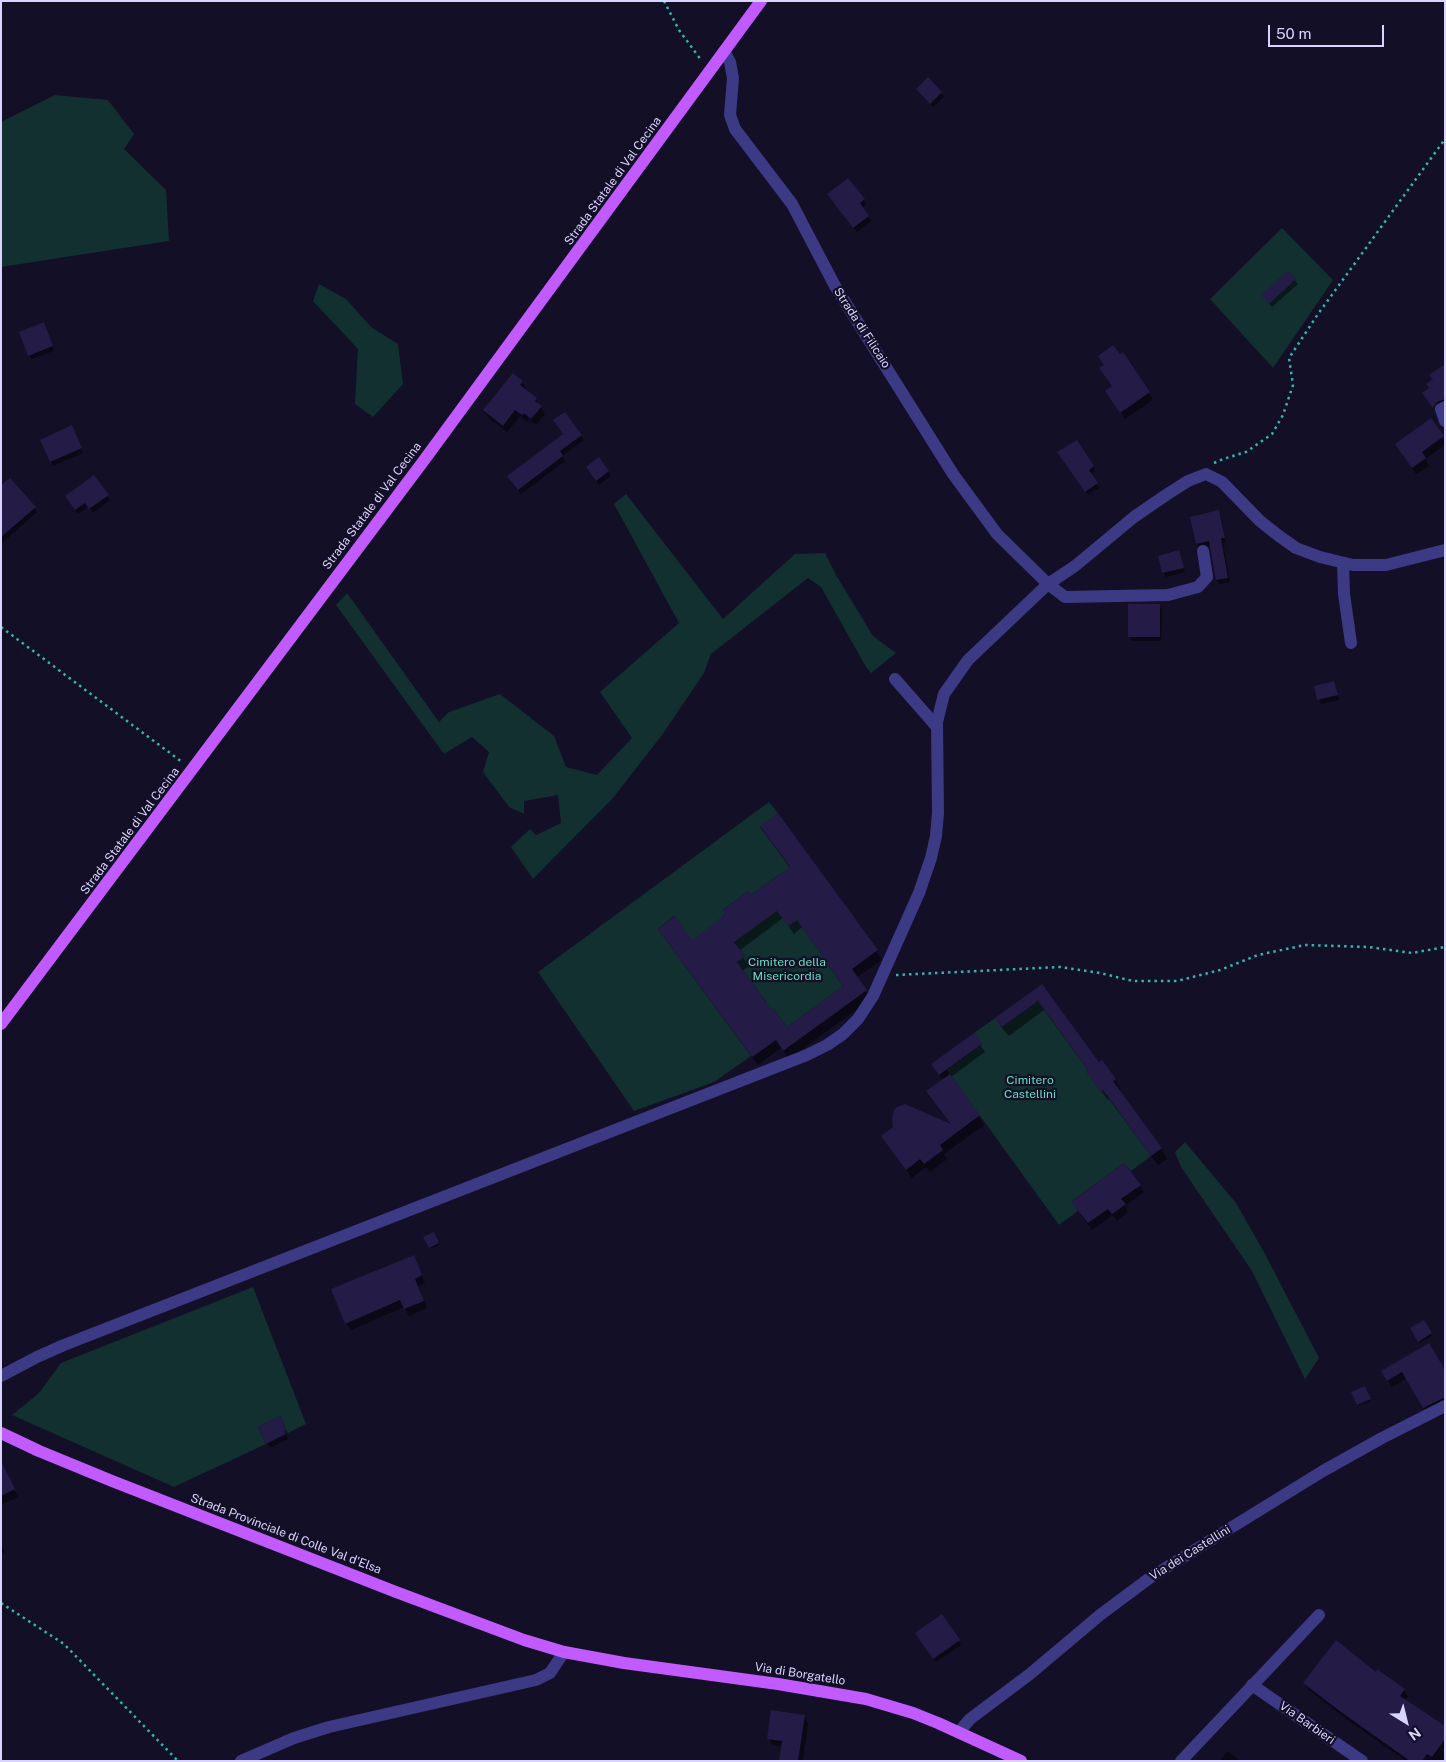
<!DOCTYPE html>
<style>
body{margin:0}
#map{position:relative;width:1446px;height:1762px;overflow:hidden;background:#130f26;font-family:"Public Sans",sans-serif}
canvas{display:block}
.frame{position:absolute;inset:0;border:2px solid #d9d4ff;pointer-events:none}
.north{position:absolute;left:1381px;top:1697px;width:50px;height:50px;-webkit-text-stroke:4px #130f26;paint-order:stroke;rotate:144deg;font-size:14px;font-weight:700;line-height:20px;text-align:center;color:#d9d4ff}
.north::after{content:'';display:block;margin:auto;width:18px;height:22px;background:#d9d4ff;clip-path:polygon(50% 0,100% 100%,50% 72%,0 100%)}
.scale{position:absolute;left:1268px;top:25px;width:116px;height:22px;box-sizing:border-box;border:2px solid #d9d4ff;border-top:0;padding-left:6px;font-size:15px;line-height:18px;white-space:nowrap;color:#d9d4ff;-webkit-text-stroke:4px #130f26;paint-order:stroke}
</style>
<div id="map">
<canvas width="1446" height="1762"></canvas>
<div class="frame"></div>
<div class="north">N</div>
<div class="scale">50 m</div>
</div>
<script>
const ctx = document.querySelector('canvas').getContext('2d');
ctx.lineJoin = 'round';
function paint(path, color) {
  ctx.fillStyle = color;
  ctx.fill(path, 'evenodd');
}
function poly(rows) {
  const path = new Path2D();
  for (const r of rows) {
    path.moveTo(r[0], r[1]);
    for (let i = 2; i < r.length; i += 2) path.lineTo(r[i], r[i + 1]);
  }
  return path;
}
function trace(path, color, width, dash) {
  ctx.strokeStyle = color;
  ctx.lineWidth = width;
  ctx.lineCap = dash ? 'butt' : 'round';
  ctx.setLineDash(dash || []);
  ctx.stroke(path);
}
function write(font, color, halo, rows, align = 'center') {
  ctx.font = font + ' "Public Sans",sans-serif';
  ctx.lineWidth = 4.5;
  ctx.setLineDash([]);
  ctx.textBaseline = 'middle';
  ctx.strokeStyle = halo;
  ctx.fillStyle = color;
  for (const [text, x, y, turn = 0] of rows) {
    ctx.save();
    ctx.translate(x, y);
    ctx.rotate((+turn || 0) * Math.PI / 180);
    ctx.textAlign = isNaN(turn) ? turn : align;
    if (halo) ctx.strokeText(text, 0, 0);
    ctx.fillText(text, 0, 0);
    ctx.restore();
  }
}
const green = poly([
 [55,95,108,100,134,134,124,149,166,190,169,241,1,267,1,122],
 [1282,228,1333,280,1273,368,1210,299],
 [319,284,346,299,371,327,398,344,403,384,373,417,355,404,358,349,313,301],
 [626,494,723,619,795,554,825,553,836,575,873,636,896,653,871,673,866,667,821,587,808,578,711,654,704,673,662,735,613,798,533,879,511,847,530,829,536,835,561,823,558,795,524,801,524,814,509,807,483,772,489,752,472,737,444,754,336,605,347,593,439,722,449,712,500,694,554,736,566,767,597,775,632,738,600,692,679,623,614,504],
 [769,802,778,813,760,827,843,940,829,966,843,986,819,1004,829,1018,823,1023,813,1008,787,1027,773,1008,768,1044,674,916,658,929,751,1056,714,1082,634,1111,538,972],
 [780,874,763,921,733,940,745,956,737,962,767,1003,754,1012,699,936,726,914,723,910,748,891,751,895],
 [1038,1001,1088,1070,1086,1071,1101,1091,1103,1090,1151,1156,1131,1171,1124,1163,1072,1201,1078,1211,1059,1225,947,1070,982,1044,974,1033,995,1018,1002,1027],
 [1185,1142,1236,1203,1265,1254,1319,1358,1305,1379,1252,1271,1181,1167,1175,1152],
 [253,1287,306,1424,286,1434,284,1430,286,1429,280,1416,258,1427,266,1444,174,1487,12,1415,39,1393,61,1363]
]);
const shadow = poly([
 [917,89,941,93,944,97,933,107],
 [831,199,864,200,866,204,862,208,871,221,857,232],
 [1288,272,1298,284,1272,307,1266,300],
 [46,328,54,351,31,359,29,355],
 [1122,353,1153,400,1125,419,1111,398,1119,355],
 [1445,373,1445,405,1436,411,1426,398],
 [522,382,526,389,525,391,536,399,545,414,536,425,529,419,527,422,520,416,507,432,488,417,484,410],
 [74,431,83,453,53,466,41,440],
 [581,435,584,440,562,456,565,461,521,494,511,481],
 [1443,437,1445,445,1425,459,1429,466,1416,474,1401,452],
 [1061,457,1093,467,1095,471,1090,474,1099,488,1088,495],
 [599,459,611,476,599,485,590,472],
 [94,477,110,500,93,513,88,506,78,514,69,501],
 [10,479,37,512,1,544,1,487],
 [1218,512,1221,516,1226,542,1223,543,1230,582,1220,584,1217,580,1211,546,1200,548,1197,544,1191,518],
 [1179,552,1185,572,1166,577,1163,572],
 [1159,605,1162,609,1161,641,1132,641,1129,637],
 [1334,682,1339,700,1321,704,1315,686],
 [778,815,882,960,857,977,871,999,789,1059,781,1048,758,1065,664,937,692,942,791,868,762,827],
 [783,918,794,934,802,927,844,987,787,1029,771,1011,742,971,749,966,739,951],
 [1042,986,1099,1064,1102,1062,1115,1080,1121,1090,1119,1091,1161,1149,1167,1159,1158,1165,1109,1099,1108,1100,1093,1081,1089,1071,1044,1010,1009,1036,1002,1028,997,1018],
 [974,1035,985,1052,951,1077,984,1125,944,1154,947,1159,930,1172,926,1167,912,1178,888,1145,952,1125,927,1091,943,1080,937,1072],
 [1140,1185,1144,1192,1125,1206,1128,1212,1117,1221,1113,1215,1092,1230,1077,1209],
 [433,1233,439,1245,431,1249,425,1238],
 [417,1264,425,1283,418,1286,427,1308,409,1316,404,1307,351,1330,346,1323],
 [1424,1322,1432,1336,1420,1343,1412,1329],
 [1445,1371,1445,1405,1428,1414,1407,1378,1392,1387,1383,1372],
 [1365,1387,1371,1401,1359,1406,1353,1393],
 [282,1422,288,1434,286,1435,288,1439,270,1448,259,1427],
 [1,1464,18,1497,1,1505],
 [1,1545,5,1552,1,1554],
 [919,1637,959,1641,961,1645,936,1662],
 [1376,1673,1404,1690,1408,1697,1405,1701,1445,1728,1445,1761,1406,1761,1346,1719,1308,1689,1304,1683],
 [804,1716,808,1723,803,1761,780,1761,783,1747,773,1745,768,1738],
 [1227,1751,1241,1761,1220,1761]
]);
const building = poly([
 [928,77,942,92,930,104,916,89],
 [848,178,865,199,860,203,869,216,853,228,827,194],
 [1288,270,1296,279,1269,304,1261,295],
 [44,322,53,346,28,356,19,332],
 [1113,345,1120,354,1123,352,1150,392,1120,413,1105,391,1112,386,1099,368,1104,365,1098,356],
 [1445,364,1445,399,1437,402,1433,408,1422,393,1429,388,1426,384,1433,379,1429,375],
 [513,373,523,381,520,385,537,398,535,401,542,406,531,419,524,413,522,415,515,410,503,426,483,410],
 [565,412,582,435,560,451,563,456,518,490,507,476,563,434,553,420],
 [1431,418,1444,436,1422,452,1426,458,1412,468,1395,444],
 [72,425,82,448,50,462,40,440],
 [1077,440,1094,466,1089,470,1098,483,1085,492,1057,452],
 [599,457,609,471,596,481,586,467],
 [94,475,109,495,89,509,85,503,75,510,65,496],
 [10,478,36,507,1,537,1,485],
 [1219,510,1225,538,1221,538,1228,578,1216,580,1209,541,1196,544,1190,517],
 [1179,550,1184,568,1162,573,1158,556],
 [1128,604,1160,604,1160,637,1128,637],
 [1334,681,1338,695,1317,700,1314,686],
 [778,813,878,950,852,969,867,990,783,1051,776,1040,752,1057,658,929,675,916,692,940,726,914,723,910,748,891,751,895,790,867,760,826],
 [777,911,788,926,797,920,843,986,787,1027,773,1008,771,1009,737,962,745,956,734,942],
 [1042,984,1099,1062,1102,1060,1116,1079,1113,1081,1162,1148,1151,1156,1103,1090,1101,1092,1086,1071,1088,1070,1038,1001,1002,1027,995,1018],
 [974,1033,982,1044,939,1075,931,1064],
 [950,1074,980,1115,940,1145,943,1150,924,1164,920,1159,906,1170,881,1136,893,1127,892,1118,894,1110,897,1107,905,1104,951,1124,926,1091],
 [1124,1163,1141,1185,1121,1199,1126,1204,1112,1214,1108,1209,1088,1223,1071,1202],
 [434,1232,439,1243,429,1248,423,1237],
 [414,1255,422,1275,415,1279,424,1301,404,1309,400,1300,345,1324,331,1289],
 [1424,1320,1432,1333,1418,1342,1410,1328],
 [1429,1343,1445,1370,1445,1397,1423,1408,1402,1372,1387,1381,1381,1371],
 [1365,1386,1371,1399,1357,1405,1351,1392],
 [280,1416,286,1430,284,1430,286,1434,266,1444,258,1427],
 [1,1461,15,1489,1,1496],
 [942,1614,960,1640,933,1659,915,1633],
 [1336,1640,1376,1672,1377,1669,1405,1689,1400,1696,1445,1726,1445,1739,1432,1757,1427,1754,1422,1761,1410,1761,1341,1712,1303,1683],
 [771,1710,805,1715,798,1761,779,1761,782,1741,767,1739]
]);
const path = poly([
 [664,1,679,30,701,60],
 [1214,463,1223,459,1246,452,1272,434,1283,415,1293,385,1289,358,1318,314,1445,139],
 [1,627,182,762],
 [896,975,1060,967,1100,973,1133,981,1177,981,1220,970,1258,955,1305,945,1369,947,1412,953,1445,947],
 [1,1603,64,1644,178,1761]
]);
const minor = poly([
 [724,51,730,62,733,78,730,115,735,129,792,204,835,286,953,474,997,534,1048,584,1065,597,1168,595,1198,587,1207,577,1203,551],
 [1445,407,1441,409,1445,421],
 [1343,563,1344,594,1351,643],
 [895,679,937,727],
 [1,1376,37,1357,64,1345,807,1055,827,1045,843,1034,858,1019,873,996,919,893,931,858,936,836,938,813,937,722,944,694,968,660,1048,584,1075,566,1134,517,1166,495,1188,481,1206,474,1222,482,1260,521,1279,536,1296,548,1320,557,1353,565,1386,565,1445,550],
 [1252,1685,1362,1761],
 [959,1732,970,1719,1030,1674,1100,1615,1151,1577,1323,1471,1382,1438,1445,1406],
 [241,1761,294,1738,329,1727,536,1680,550,1673,564,1652],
 [1181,1761,1319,1615]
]);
const major = poly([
 [1,1024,422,463,761,1],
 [1,1433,39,1451,112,1481,396,1592,524,1640,564,1652,624,1663,778,1684,866,1699,913,1713,938,1723,1021,1761]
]);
const streetNames = [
 ["Strada Statale di Val Cecina",613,181,-54],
 ["Strada di Filicaio",862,328,57],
 ["Strada Statale di Val Cecina",372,506,-53],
 ["Strada Statale di Val Cecina",130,831,-53],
 ["Strada Provinciale di Colle Val d'Elsa",286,1534,21],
 ["Via dei Castellini",1190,1553,-32],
 ["Via di Borgatello",800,1674,9],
 ["Via Barbieri",1307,1723,35]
];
const parkNames = [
 ["Cimitero della",787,962],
 ["Misericordia",787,976],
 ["Cimitero",1030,1080],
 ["Castellini",1030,1094]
];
paint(green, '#12302f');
paint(shadow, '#0007');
paint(building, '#241b47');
trace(path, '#2fb8b0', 2.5, [2.5, 4]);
trace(minor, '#3d3a85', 12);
trace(major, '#c25bff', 12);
write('12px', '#d9d4ff', '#130f26', streetNames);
write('12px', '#5fe0c0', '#130f26', parkNames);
</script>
